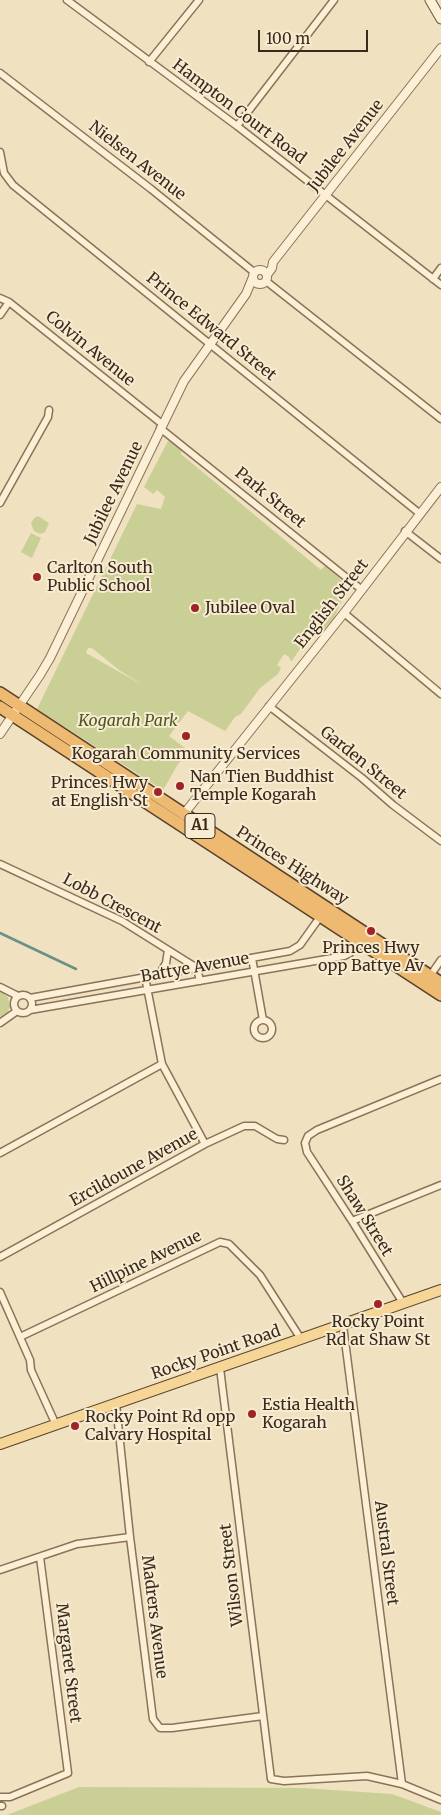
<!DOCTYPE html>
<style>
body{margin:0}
#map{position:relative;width:441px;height:1815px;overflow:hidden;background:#f0e1c1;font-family:Merriweather,serif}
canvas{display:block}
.scale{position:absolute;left:258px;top:30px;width:110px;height:22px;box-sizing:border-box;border:2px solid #3a2a1d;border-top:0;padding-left:6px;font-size:15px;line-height:18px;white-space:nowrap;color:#3a2a1d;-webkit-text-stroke:4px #f7ecd1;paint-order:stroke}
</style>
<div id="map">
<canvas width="441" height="1815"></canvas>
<div class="scale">100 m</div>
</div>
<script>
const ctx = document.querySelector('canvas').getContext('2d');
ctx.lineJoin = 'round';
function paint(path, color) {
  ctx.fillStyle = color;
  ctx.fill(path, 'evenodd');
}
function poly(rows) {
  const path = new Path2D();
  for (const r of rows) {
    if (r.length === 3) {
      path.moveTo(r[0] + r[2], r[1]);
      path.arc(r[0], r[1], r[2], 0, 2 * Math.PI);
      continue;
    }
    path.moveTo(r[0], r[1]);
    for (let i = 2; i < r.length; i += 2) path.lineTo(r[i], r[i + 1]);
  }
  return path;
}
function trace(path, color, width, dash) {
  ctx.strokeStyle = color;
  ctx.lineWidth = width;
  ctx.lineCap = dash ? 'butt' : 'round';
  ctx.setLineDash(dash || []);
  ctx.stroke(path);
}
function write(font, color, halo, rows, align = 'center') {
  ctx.font = font + ' Merriweather,serif';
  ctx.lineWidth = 4;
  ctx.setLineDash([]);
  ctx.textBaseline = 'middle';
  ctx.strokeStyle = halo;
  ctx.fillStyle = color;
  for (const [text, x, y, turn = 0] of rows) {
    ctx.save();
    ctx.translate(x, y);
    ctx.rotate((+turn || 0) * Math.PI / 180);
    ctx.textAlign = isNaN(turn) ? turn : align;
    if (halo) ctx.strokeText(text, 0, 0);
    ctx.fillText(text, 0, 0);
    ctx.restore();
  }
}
const green = poly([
 [168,441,172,441,182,448,181,454,321,570,326,565,341,580,344,590,343,598,334,618,318,636,309,636,291,662,289,657,284,654,277,665,281,668,278,674,260,688,241,714,235,717,225,731,188,711,169,736,190,752,178,764,163,790,37,709,137,504,161,509,165,497,157,490,153,494,144,487],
 [88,648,92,648,119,670,144,686,86,653],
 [38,516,49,523,45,532,40,534,34,531,31,523,34,518],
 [31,533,41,538,32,558,21,552],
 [0,992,8,997,10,1007,6,1015,0,1018],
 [79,1787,303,1788,392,1794,441,1812,441,1815,7,1815]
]);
const stream = poly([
 [0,933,76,969]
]);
const minor = poly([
 [67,0,237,126,441,285],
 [149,62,199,0],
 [0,73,151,189,255,273],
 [237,126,334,0],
 [0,152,4,173,13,185,419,513],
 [433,279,441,268],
 [266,281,441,419],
 [0,298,9,302,162,424],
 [0,315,9,302],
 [160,428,362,590],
 [0,503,48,417,49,410],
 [405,531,441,559],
 [344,613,441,694],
 [269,706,362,778,393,805,441,841],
 [0,864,122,921,197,968,200,981],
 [252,958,263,1020],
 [159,975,166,963,168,950],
 [430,976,441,960],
 [145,977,162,1064,205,1144],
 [0,987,18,996],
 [23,1004,9],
 [30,998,290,951,300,945,320,917],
 [30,1010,344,956,350,953,358,941],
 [263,1029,9],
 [0,1023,17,1011],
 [0,1153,162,1064],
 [352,1221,441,1185],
 [0,1257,205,1144,244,1126,255,1126,277,1139,284,1140],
 [0,1292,30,1360,31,1370,56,1425],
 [403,1303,352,1221,307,1152,305,1143,308,1136,317,1130,441,1079],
 [343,1325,402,1784],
 [20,1337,220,1242,229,1244,260,1275,301,1339],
 [220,1368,271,1779,284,1781,367,1776,402,1784,441,1800],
 [116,1404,130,1537,153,1719,160,1728,172,1728,263,1716],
 [0,1570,77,1544,130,1537],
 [0,1797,10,1797,68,1773,40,1557],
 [0,1806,2,1806]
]);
const tertiary = poly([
 [260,277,7],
 [267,275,272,268,273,262,441,48],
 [0,734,40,675,50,658,184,381,246,294,253,277],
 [183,815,344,613,441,487]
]);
const secondary = poly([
 [430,0,441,19]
]);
const primary = poly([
 [0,1444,441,1290]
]);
const trunk = poly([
 [0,693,441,983],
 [0,707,441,995]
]);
const markers = [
 [37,577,5,"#9e2427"],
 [195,608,5,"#9e2427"],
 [186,736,5,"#9e2427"],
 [180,786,5,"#9e2427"],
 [158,792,5,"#9e2427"],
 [371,931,5,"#9e2427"],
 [378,1304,5,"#9e2427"],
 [252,1414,5,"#9e2427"],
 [75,1426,5,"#9e2427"]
];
const shields = [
 [200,826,30]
];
const shieldNames = [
 ["A1",200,826]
];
const streetNames = [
 ["Hampton Court Road",239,112,37],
 ["Jubilee Avenue",346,146,-52],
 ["Nielsen Avenue",137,161,38],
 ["Prince Edward Street",211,327,39],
 ["Colvin Avenue",90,349,39],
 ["Jubilee Avenue",114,493,-64],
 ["Park Street",270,498,39],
 ["English Street",332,604,-52],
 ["Garden Street",363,763,39],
 ["Princes Highway",292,866,33],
 ["Lobb Crescent",112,904,28],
 ["Battye Avenue",195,968,-10],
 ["Ercildoune Avenue",134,1168,-29],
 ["Shaw Street",364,1216,58],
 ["Hillpine Avenue",146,1262,-26],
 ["Rocky Point Road",216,1353,-19],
 ["Austral Street",386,1553,83],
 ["Wilson Street",232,1575,-97],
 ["Madrers Avenue",154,1617,83],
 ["Margaret Street",68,1663,83]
];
const poiNames = [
 ["Carlton South",47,568],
 ["Public School",47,586],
 ["Jubilee Oval",205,608],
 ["Kogarah Community Services",186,754,"center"],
 ["Nan Tien Buddhist",190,777],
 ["Temple Kogarah",190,795],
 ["Princes Hwy",148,783,"right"],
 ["at English St",148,801,"right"],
 ["Princes Hwy",371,948,"center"],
 ["opp Battye Av",371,966,"center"],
 ["Rocky Point",378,1322,"center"],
 ["Rd at Shaw St",378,1340,"center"],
 ["Estia Health",262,1405],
 ["Kogarah",262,1423],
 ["Rocky Point Rd opp",85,1417],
 ["Calvary Hospital",85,1435]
];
const parkNames = [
 ["Kogarah Park",128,721]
];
paint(green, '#c9cf95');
trace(stream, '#6a9187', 2.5);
trace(minor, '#8b7258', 9);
trace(tertiary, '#8b7258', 10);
trace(secondary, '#6d533b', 11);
trace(primary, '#59402c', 12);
trace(trunk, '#59402c', 14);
trace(minor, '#fbefd5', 6);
trace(tertiary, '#fbefd5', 8);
trace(secondary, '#fbefd5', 9);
trace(primary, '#f6d697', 10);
trace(trunk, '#eeba72', 11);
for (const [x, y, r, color] of markers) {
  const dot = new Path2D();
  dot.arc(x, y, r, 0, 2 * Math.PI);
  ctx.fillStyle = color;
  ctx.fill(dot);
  trace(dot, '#f7ecd1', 2);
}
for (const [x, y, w] of shields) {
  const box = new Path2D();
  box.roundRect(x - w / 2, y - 12.5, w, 25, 4);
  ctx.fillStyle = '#f7ecd1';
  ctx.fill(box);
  trace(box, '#3a2a1d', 1);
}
write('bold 15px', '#3a2a1d', null, shieldNames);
write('16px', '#3a2a1d', '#f7ecd1', streetNames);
write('16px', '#3a2a1d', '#f7ecd1', poiNames, 'left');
write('italic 16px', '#4b5822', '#f7ecd1', parkNames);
</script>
